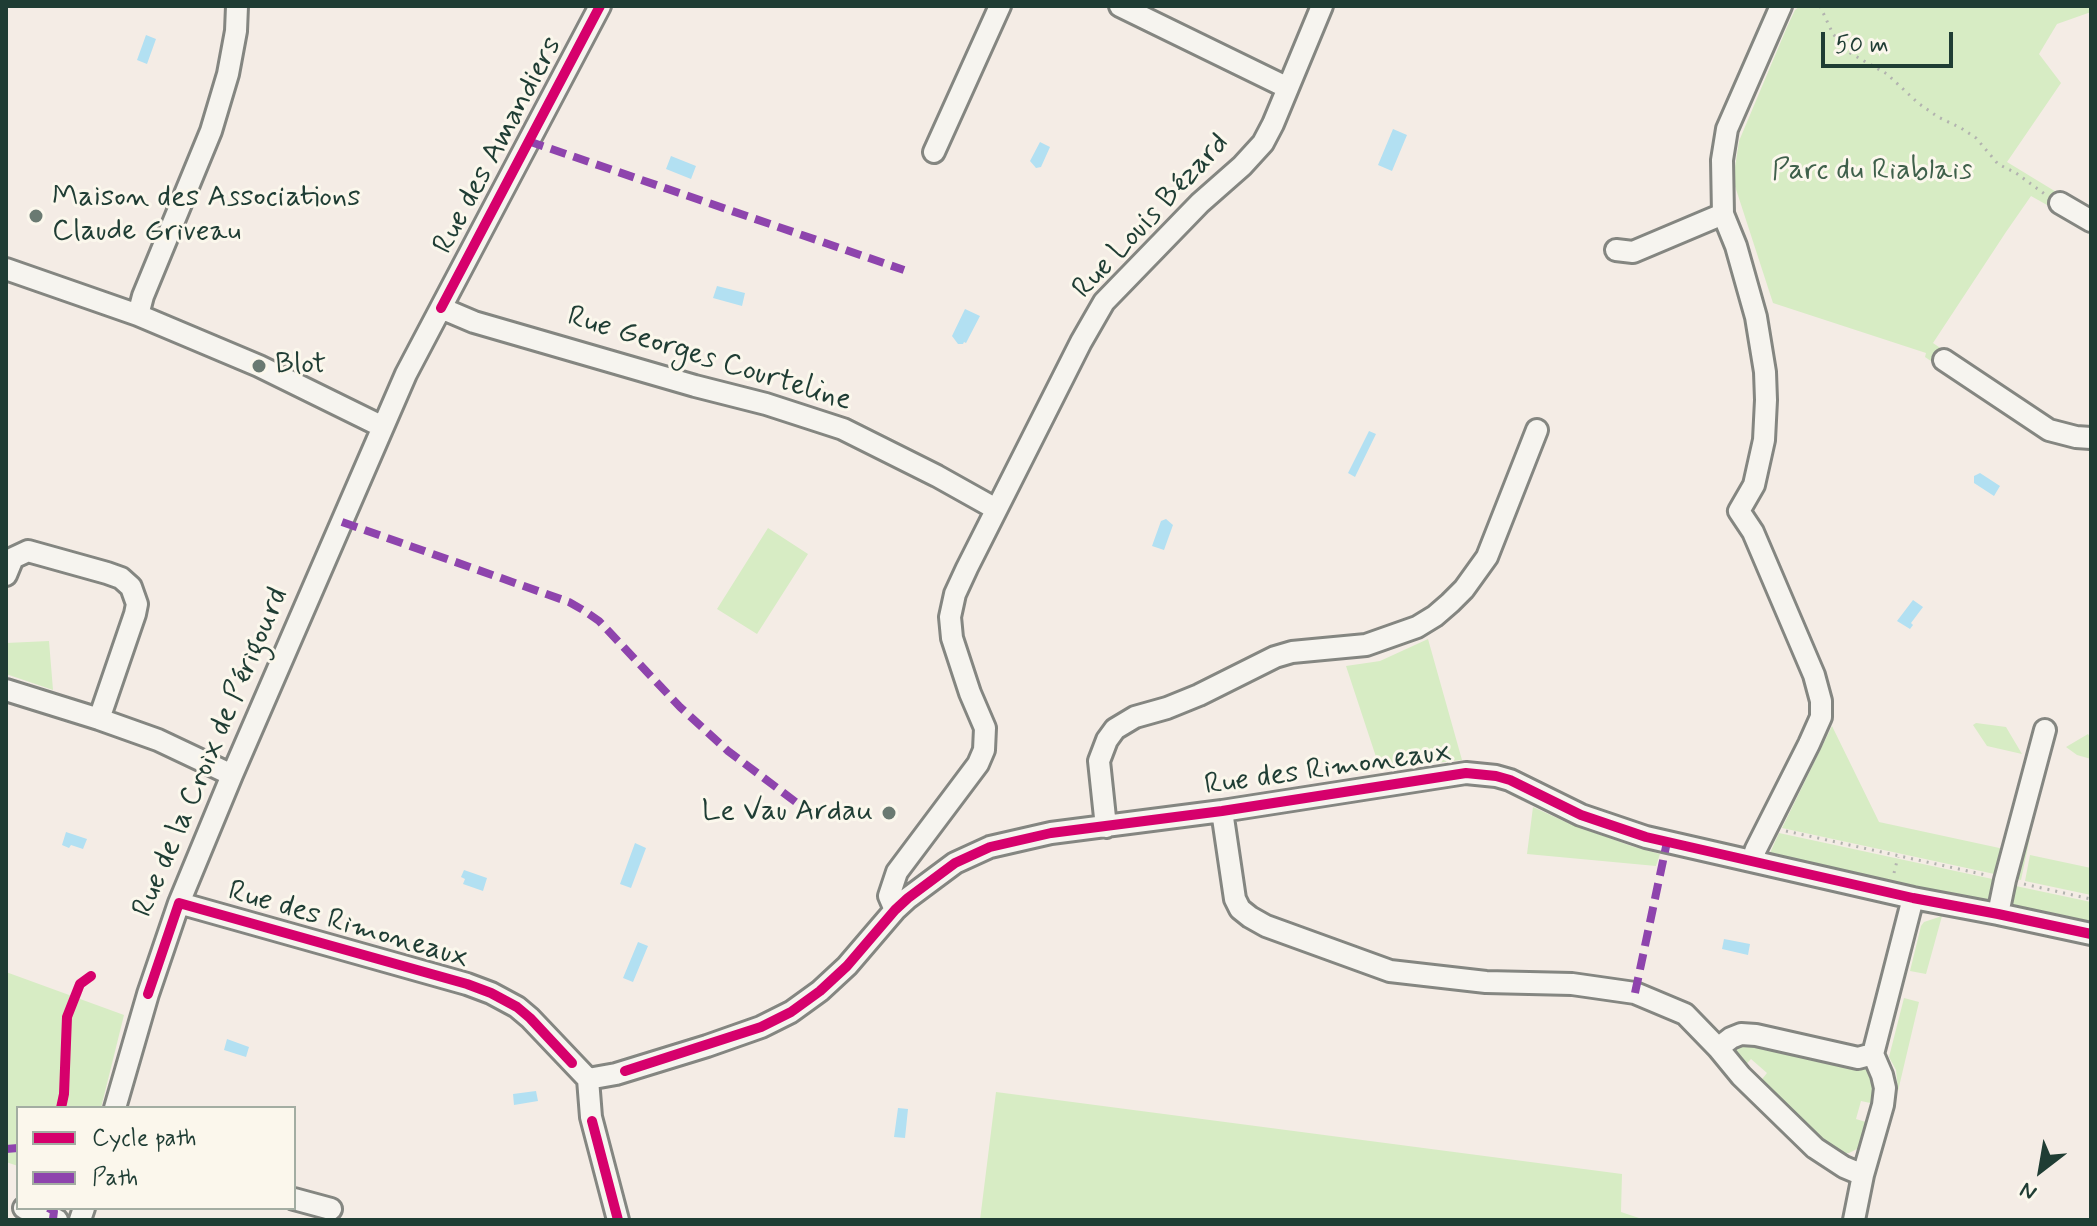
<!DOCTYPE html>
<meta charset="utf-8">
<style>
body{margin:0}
#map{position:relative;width:2097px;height:1226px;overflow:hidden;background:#f4ece5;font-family:Mynerve,sans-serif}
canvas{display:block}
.frame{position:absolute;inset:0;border:8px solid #1f3d34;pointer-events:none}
.legend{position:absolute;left:16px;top:1106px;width:280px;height:104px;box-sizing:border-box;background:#fbf7ec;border:2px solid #a3ada2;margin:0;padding:10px 14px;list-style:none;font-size:24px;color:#1f3d34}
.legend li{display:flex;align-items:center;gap:16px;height:40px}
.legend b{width:40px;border:2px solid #a3ada2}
.north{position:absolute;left:2001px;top:1130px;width:80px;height:80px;-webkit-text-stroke:6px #fbf7ec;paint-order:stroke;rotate:211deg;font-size:22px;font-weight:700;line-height:32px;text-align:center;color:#1f3d34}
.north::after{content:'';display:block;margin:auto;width:28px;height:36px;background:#1f3d34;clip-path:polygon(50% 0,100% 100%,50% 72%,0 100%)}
.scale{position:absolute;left:1821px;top:32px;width:132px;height:36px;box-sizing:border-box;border:4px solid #1f3d34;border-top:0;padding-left:10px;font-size:24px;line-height:28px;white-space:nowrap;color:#1f3d34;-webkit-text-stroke:6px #fbf7ec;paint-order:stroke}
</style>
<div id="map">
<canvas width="2097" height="1226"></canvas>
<div class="frame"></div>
<ul class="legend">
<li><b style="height:10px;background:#d6006c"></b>Cycle path</li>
<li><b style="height:10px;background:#8e44ad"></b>Path</li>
</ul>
<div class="north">N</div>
<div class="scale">50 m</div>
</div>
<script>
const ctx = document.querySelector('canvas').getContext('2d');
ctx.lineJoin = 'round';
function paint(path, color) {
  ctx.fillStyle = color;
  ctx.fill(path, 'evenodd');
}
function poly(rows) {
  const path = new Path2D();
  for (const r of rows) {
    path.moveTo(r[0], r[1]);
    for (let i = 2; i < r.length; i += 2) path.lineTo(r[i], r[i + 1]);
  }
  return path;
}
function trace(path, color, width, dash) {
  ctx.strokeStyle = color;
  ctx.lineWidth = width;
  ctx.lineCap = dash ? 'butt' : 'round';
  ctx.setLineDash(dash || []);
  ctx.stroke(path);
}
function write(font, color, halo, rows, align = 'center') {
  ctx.font = font + ' Mynerve,sans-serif';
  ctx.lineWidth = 6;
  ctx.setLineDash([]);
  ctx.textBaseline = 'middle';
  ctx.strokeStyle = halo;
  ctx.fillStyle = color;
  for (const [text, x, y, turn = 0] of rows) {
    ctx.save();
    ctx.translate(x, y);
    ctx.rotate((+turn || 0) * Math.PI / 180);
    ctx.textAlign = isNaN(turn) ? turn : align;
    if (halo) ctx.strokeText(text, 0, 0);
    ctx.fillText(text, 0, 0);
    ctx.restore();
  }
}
const green = poly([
 [1800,6,2091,6,2091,12,2057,24,2039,54,2061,83,2007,162,2071,201,2063,214,2031,196,2006,232,1933,343,1962,363,1953,376,1925,357,1926,353,1773,303,1733,180,1739,141,1787,27,1795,10],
 [768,528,808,554,757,634,717,609],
 [1428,639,1462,760,1380,769,1346,666,1380,661],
 [49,641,53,690,6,674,6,643],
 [1976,723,2006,727,2022,754,1987,746,1973,725],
 [1832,726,1879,822,2004,849,1999,875,1782,828],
 [2088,734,2091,739,2091,759,2077,755,2066,747],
 [2046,760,2021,880,2013,878],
 [1533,807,1568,823,1634,847,1660,854,1656,866,1527,854],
 [1779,833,1997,880,1992,896,1986,900,1979,902,1769,855],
 [2030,855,2091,868,2091,895,2025,881],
 [2011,885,2091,902,2091,926,2016,908,2010,900],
 [1942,916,1926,974,1910,971,1921,926,1924,922],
 [6,972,124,1015,101,1108,18,1108,18,1166,6,1162],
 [1904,998,1919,1002,1898,1091,1896,1070,1889,1057],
 [1743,1039,1860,1066,1870,1070,1878,1090,1875,1104,1861,1101,1856,1119,1869,1123,1865,1140,1859,1148,1849,1153,1836,1154,1759,1083,1767,1073,1751,1059,1743,1068,1730,1055,1734,1043],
 [996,1092,1622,1174,1621,1212,1645,1220,980,1220]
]);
const water = poly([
 [146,35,156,39,147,64,137,60],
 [1393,129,1407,135,1392,171,1378,165],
 [1040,142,1050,147,1041,167,1036,168,1030,161],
 [671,156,696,166,691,179,666,169],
 [717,286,745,293,742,306,713,298],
 [965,309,980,316,966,343,964,342,963,344,958,344,952,336],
 [1369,431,1376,434,1355,477,1348,473],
 [1980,473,2000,486,1994,496,1974,483,1974,476],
 [1166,519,1173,525,1164,550,1152,546,1161,521],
 [1913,600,1923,607,1911,623,1913,625,1910,629,1897,621],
 [66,832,87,839,83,849,71,845,69,848,62,845],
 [635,843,646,848,631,888,620,884],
 [464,870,487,878,483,891,463,884,465,879,461,877],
 [1724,939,1750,944,1748,955,1722,949],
 [638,942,648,946,633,982,623,978],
 [227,1039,249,1047,246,1057,224,1050],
 [536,1091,538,1101,514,1105,513,1094],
 [898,1108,908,1109,905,1138,894,1137]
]);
const path = poly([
 [1820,6,1833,34,1850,53,1887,74,1918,103,1938,117,1961,128,1976,138,1998,164,2016,173,2046,195],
 [1786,831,1986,875],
 [1894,873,1898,857],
 [2024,884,2091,899]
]);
const minor = poly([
 [1120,6,1288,88],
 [934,152,1000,6],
 [2060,203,2091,221],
 [1616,250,1633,252,1723,214],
 [6,269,138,315,259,366,383,427],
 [441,308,474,322,695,386,766,404,843,429,937,476,996,509],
 [138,315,143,296,211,131,228,74,236,31,237,6],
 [1944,360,2049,430,2076,437,2091,438],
 [6,575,13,558,28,551,107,573,121,578,131,587,137,604,135,614,99,719],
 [6,690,99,719,158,740,232,775],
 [1222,811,1235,899,1240,909,1250,917,1266,926,1390,971,1486,982,1572,984,1635,993,1685,1014,1718,1048,1741,1076,1815,1148,1844,1167,1863,1175],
 [1106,827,1099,761,1107,740,1115,729,1135,717,1167,708,1199,695,1275,657,1292,652,1366,645,1417,627,1435,616,1450,603,1464,589,1487,557,1537,430],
 [1752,860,1756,849,1809,744,1821,717,1821,701,1814,675,1753,532,1739,511,1754,485,1764,440,1766,400,1765,372,1756,317,1736,246,1723,214,1722,160,1727,129,1781,6],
 [179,903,467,984,491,993,517,1007,530,1018,588,1079],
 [895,910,889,896,897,872,978,764,984,750,985,728,970,693,952,638,950,617,955,594,967,568,1081,342,1104,302,1200,203,1242,166,1263,143,1273,124,1322,6],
 [1998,914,2005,880,2045,730],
 [1718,1048,1731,1038,1741,1034,1756,1035,1858,1058,1873,1054],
 [588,1079,616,1074,707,1046,761,1027,791,1012,820,991,847,966,895,910,908,898,955,863,990,847,1051,833,1222,811,1466,773,1496,776,1510,780,1581,815,1646,837,1913,898,1998,914,2091,934],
 [588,1079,591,1117,618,1220],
 [115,1108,148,994,179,903,232,775,383,427,406,374,600,6],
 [294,1199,331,1209],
 [24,1208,57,1220],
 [80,1220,84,1208],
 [1854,1220,1863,1175,1883,1105,1885,1088,1882,1075,1873,1054,1913,898]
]);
const quiet = poly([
 [528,141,904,270],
 [342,522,569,602,583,610,599,621,680,707,728,751,813,815],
 [1635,993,1667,842],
 [6,1149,18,1148],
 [48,1208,54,1211,53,1219]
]);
const cycleway = poly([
 [441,308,600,6],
 [148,994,179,903,467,984,491,993,517,1007,530,1018,572,1063],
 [625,1071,761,1027,791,1012,820,991,847,966,895,910,908,898,955,863,990,847,1051,833,1222,811,1466,773,1496,776,1510,780,1581,815,1646,837,1913,898,1998,914,2091,934],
 [61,1108,64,1094,67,1017,80,984,91,976],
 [592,1121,618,1220]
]);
const markers = [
 [36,216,8,"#6a7a72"],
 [259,366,8,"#6a7a72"],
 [889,813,8,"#6a7a72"]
];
const streetNames = [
 ["Rue des Amandiers",499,146,-62],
 ["Rue Louis Bézard",1152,217,-47],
 ["Rue Georges Courteline",709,360,17],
 ["Rue de la Croix de Périgourd",212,753,-67],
 ["Rue des Rimoneaux",1328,770,-8],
 ["Rue des Rimoneaux",348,926,16]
];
const parkNames = [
 ["Parc du Riablais",1872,172]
];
const poiNames = [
 ["Maison des Associations",52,199],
 ["Claude Griveau",52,233],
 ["Blot",275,366],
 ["Le Vau Ardau",873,813,"right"]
];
paint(green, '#d7ecc4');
paint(water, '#b2e0f2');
trace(minor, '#848681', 26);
trace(path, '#b2b3af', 3, [2, 6]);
trace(minor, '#f6f4ef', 20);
trace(quiet, '#8e44ad', 8, [16, 8]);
trace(cycleway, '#d6006c', 10);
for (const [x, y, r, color] of markers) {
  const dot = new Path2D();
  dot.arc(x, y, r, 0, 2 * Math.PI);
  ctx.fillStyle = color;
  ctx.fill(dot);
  trace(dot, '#fbf7ec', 3);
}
write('30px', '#1f3d34', '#fbf7ec', streetNames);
write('30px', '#3f604b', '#fbf7ec', parkNames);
write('30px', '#1f3d34', '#fbf7ec', poiNames, 'left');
</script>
